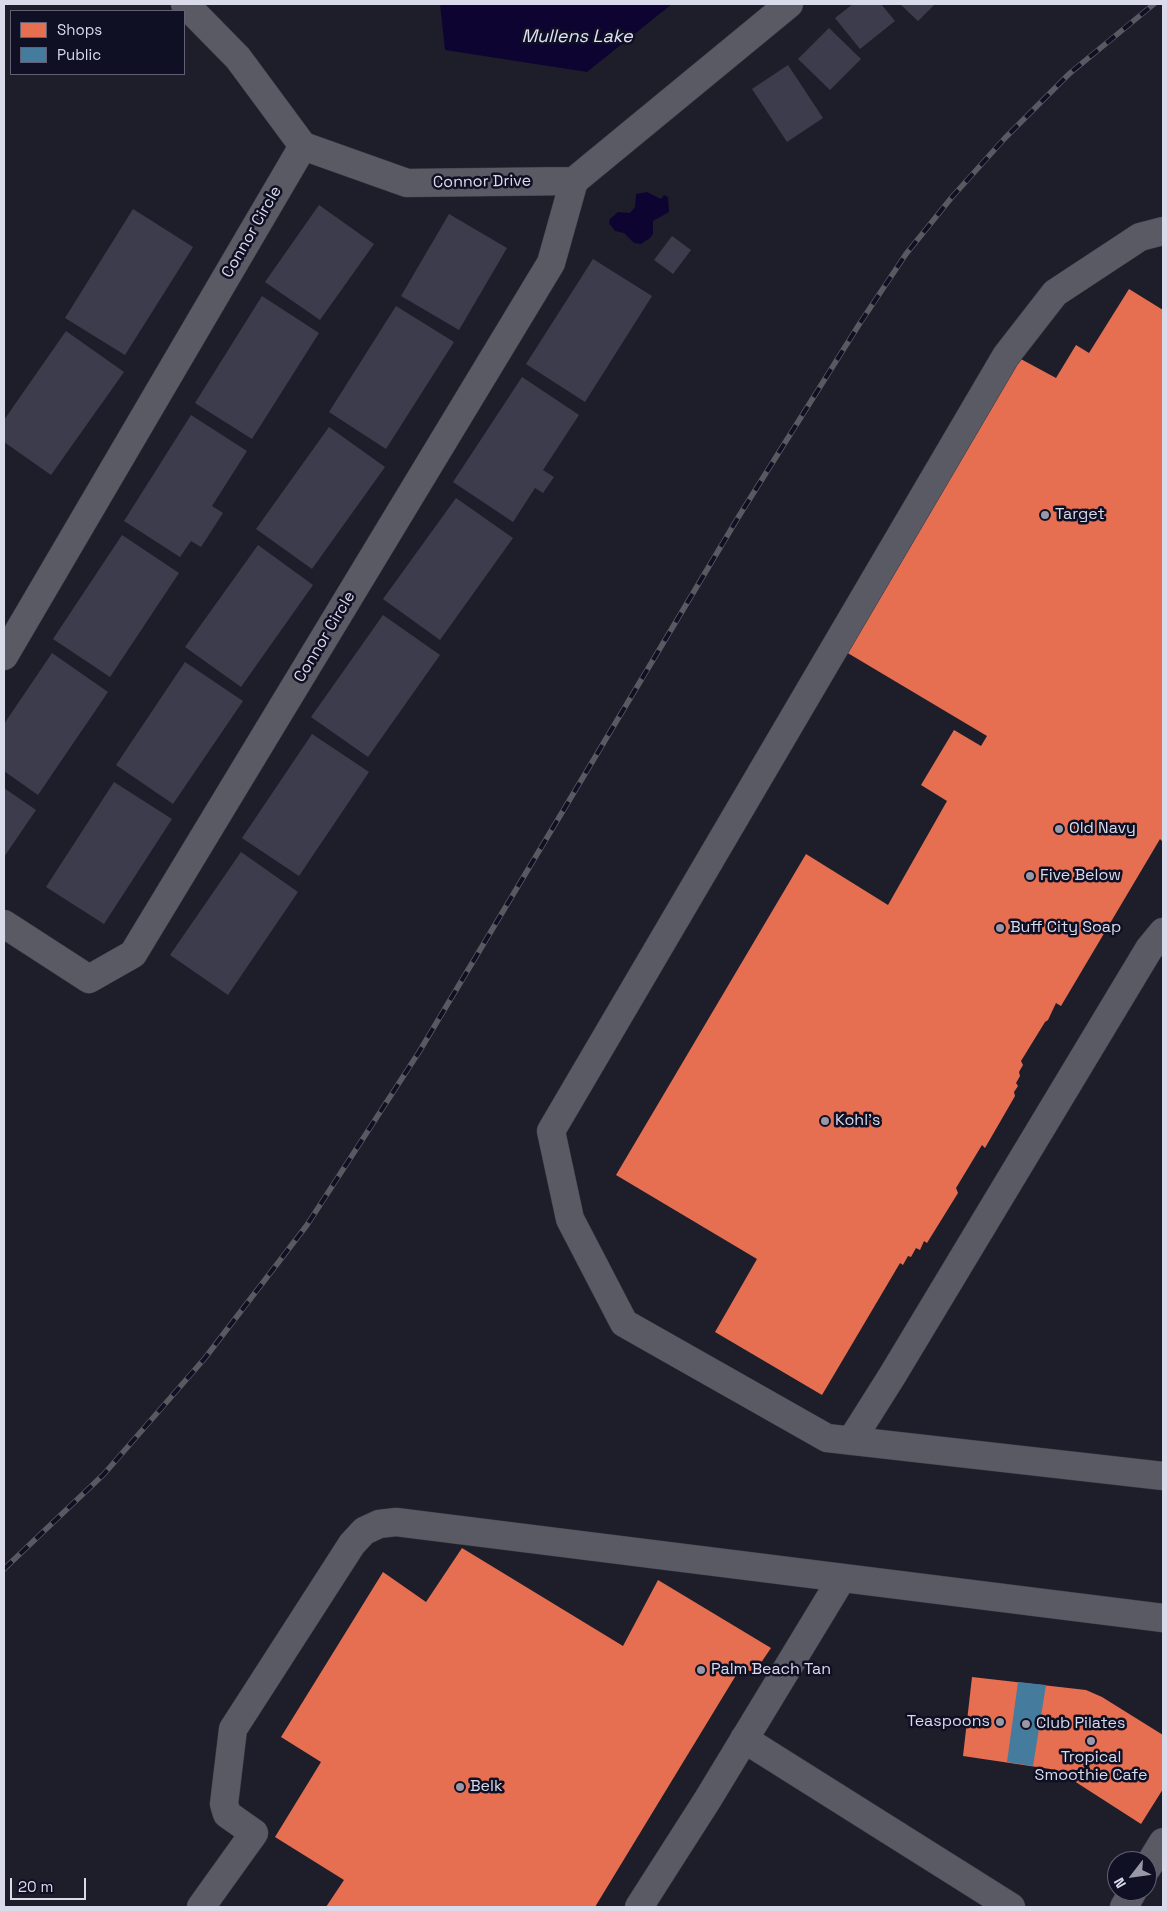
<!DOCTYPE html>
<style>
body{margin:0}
#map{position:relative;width:1167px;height:1911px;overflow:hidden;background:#1e1e2b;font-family:"Space Grotesk",sans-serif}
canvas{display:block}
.frame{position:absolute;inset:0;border:5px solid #d9daea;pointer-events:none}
.legend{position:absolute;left:10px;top:10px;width:175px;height:65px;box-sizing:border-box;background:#101025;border:1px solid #606174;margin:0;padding:6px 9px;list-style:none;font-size:15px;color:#d9daea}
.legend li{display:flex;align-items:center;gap:10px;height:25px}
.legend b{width:25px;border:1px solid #606174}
.north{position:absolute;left:1107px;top:1851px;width:50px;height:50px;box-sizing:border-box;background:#101025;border:1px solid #606174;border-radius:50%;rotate:240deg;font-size:14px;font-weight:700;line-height:20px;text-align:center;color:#d9daea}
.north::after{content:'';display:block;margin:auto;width:18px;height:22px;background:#9898a7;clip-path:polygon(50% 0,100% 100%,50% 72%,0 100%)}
.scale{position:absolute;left:10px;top:1878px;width:76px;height:22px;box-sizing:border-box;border:2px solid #d9daea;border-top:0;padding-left:6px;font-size:15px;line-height:18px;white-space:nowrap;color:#d9daea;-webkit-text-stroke:4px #101025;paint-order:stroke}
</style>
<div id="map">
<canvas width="1167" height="1911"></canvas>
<div class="frame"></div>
<ul class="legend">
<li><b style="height:14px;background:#e76f51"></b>Shops</li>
<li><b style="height:14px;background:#457b9d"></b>Public</li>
</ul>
<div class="north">N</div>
<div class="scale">20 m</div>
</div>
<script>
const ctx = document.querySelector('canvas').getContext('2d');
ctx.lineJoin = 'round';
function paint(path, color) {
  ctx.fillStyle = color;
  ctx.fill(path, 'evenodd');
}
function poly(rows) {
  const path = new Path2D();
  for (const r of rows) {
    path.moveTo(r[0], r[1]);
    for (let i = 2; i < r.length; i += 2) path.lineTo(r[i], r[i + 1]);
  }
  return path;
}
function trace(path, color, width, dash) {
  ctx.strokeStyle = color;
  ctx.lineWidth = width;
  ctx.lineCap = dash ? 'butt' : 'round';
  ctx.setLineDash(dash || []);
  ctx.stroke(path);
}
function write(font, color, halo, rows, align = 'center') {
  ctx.font = font + ' "Space Grotesk",sans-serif';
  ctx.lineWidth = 5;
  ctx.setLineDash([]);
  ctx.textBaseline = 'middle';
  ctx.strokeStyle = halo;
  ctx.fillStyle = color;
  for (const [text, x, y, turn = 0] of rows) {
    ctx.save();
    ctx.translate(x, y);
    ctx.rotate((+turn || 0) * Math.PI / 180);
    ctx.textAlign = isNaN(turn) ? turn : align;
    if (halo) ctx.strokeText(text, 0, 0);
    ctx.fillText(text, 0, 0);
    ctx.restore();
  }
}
const water = poly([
 [440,4,672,4,587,72,445,50],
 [647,192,661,199,664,195,668,197,669,212,653,221,653,234,650,238,641,244,634,243,624,233,615,231,609,223,610,219,618,212,630,213,635,207,636,194]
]);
const shops = poly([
 [1129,289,1163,310,1163,842,1160,839,1061,1006,1056,1003,1048,1020,1045,1022,1021,1061,1023,1065,1019,1072,1020,1076,1016,1083,1018,1086,1014,1092,1015,1096,985,1148,982,1145,956,1188,958,1193,927,1243,924,1241,920,1250,916,1248,911,1257,908,1256,903,1265,900,1263,822,1395,715,1332,757,1259,616,1175,806,854,888,905,947,801,921,785,954,730,981,746,987,736,846,652,1019,358,1056,378,1076,345,1089,353],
 [462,1548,623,1646,658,1580,771,1648,754,1673,741,1667,595,1907,326,1907,344,1880,275,1837,321,1762,281,1737,383,1572,426,1602],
 [972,1677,1086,1690,1102,1697,1163,1735,1163,1789,1141,1824,1057,1770,963,1756]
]);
const public = poly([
 [1018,1682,1046,1685,1033,1766,1007,1762]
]);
const building = poly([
 [853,4,881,4,895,21,860,49,835,18],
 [900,4,935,4,918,21],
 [829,28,861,59,830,90,798,59],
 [788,65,823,118,787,142,752,89],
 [319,205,374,244,320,320,265,282],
 [133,209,193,247,125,355,65,318],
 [449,214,507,248,459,330,401,296],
 [672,236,691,250,673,274,654,260],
 [593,259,652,296,585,402,526,364],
 [262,296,319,333,252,439,195,403],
 [396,306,454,342,386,449,329,412],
 [66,331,124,372,51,475,4,442,4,420],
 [522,377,579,415,543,470,554,477,543,493,535,488,513,522,453,482],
 [191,415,247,451,212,506,223,513,201,547,191,541,180,557,124,521],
 [329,427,385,467,312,569,256,529],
 [456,498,513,538,440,640,383,599],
 [122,535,179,573,110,677,53,639],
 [258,545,313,585,241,687,185,647],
 [383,615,440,655,368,757,311,717],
 [52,653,108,692,38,795,4,771,4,724],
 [185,662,243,701,173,804,116,765],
 [312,734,369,772,299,876,242,838],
 [114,782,172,819,104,924,46,887],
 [4,788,36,810,4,857],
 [241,852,298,892,228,995,170,955]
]);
const minor = poly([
 [185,4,238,58,303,146,407,183,574,181,789,4],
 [1163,231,1140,237,1055,293,1006,356,551,1131,570,1219,624,1323,827,1438,1163,1476],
 [4,656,303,146],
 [4,924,89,979,133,954,551,263,574,181],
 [851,1441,892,1376,1149,949,1163,932],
 [744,1739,1011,1907],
 [1147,1868,1163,1842],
 [201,1907,254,1833,227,1814,224,1804,233,1729,352,1544,364,1531,379,1524,396,1522,1163,1618],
 [639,1907,708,1799,842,1578],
 [1124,1907,1133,1891]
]);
const rail = poly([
 [4,1569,104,1474,158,1412,205,1358,307,1225,419,1052,739,516,860,323,906,254,952,197,1005,138,1070,73,1154,4]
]);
const markers = [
 [1045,515,5,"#9898a7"],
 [1059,829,5,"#9898a7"],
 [1030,876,5,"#9898a7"],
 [1000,928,5,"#9898a7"],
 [825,1121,5,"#9898a7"],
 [701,1670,5,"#9898a7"],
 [1000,1722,5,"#9898a7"],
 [1026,1724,5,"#9898a7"],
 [1091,1741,5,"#9898a7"],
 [460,1787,5,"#9898a7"]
];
const streetNames = [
 ["Connor Drive",482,182,-1],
 ["Connor Circle",252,232,-60],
 ["Connor Circle",325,637,-59]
];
const poiNames = [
 ["Target",1055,515],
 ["Old Navy",1069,829],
 ["Five Below",1040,876],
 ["Buff City Soap",1010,928],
 ["Kohl's",835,1121],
 ["Palm Beach Tan",711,1670],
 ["Teaspoons",990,1722,"right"],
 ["Club Pilates",1036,1724],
 ["Tropical",1091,1758,"center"],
 ["Smoothie Cafe",1091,1776,"center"],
 ["Belk",470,1787]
];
const waterNames = [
 ["Mullens Lake",577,37]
];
paint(water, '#0e0432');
paint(shops, '#e76f51');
paint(public, '#457b9d');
paint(building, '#3c3c4c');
trace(minor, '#3b3b46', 29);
trace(minor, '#5a5a65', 28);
trace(rail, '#595962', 5.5);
trace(rail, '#101025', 4, [11]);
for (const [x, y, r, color] of markers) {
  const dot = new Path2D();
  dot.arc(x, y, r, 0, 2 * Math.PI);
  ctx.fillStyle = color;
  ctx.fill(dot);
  trace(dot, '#101025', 2);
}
write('16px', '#d9daea', '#101025', streetNames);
write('16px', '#d9daea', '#101025', poiNames, 'left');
write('italic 18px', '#e0e2f4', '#101025', waterNames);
</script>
